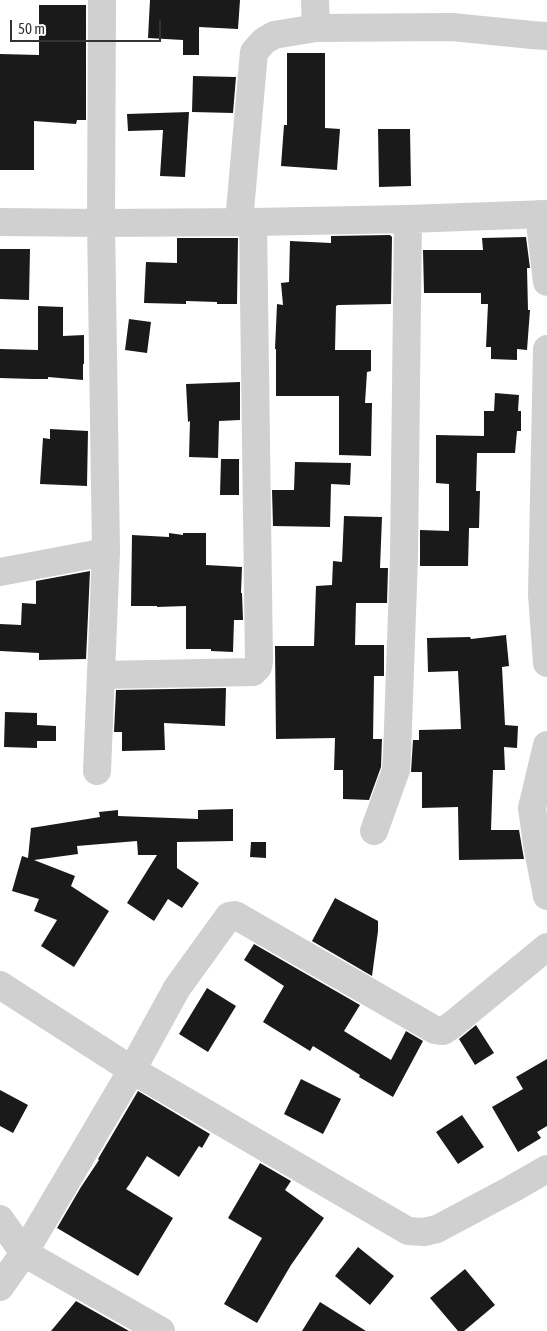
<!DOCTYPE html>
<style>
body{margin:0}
#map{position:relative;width:547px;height:1331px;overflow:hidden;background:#fff;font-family:"Asap Condensed",sans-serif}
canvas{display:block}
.scale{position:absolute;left:10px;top:20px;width:151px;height:22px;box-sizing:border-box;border:2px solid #333;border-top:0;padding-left:6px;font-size:15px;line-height:18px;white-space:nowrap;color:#333;-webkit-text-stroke:4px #fff;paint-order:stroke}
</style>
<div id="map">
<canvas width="547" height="1331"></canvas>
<div class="scale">50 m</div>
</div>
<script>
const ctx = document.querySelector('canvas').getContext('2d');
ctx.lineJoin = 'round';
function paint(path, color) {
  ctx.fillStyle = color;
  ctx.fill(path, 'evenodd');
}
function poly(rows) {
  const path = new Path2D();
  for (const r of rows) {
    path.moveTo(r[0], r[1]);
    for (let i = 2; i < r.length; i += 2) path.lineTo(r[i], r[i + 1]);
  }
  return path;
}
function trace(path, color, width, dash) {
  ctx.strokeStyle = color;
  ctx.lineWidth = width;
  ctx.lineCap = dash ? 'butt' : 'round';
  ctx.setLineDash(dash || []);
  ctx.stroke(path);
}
const building = poly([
 [150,0,240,0,238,29,199,27,199,55,183,55,183,40,148,38],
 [39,5,86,5,86,120,77,120,76,124,34,121,34,170,0,170,0,54,39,55],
 [287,53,325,53,325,128,340,129,337,170,281,166,284,125,287,125],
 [193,76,236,77,233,113,192,112],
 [189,112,185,177,160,176,163,130,128,131,127,114],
 [378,129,410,129,411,186,379,187],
 [390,235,392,237,391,304,338,305,336,306,335,350,371,350,371,371,367,372,365,403,372,403,371,456,339,455,339,396,276,396,276,349,275,349,277,304,283,305,281,283,289,282,290,241,331,243,331,236],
 [526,237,530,268,527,268,528,310,530,310,527,350,517,349,517,360,491,359,491,347,486,347,488,304,481,304,481,293,424,293,423,250,483,250,482,238],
 [177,238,238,238,237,304,217,304,217,302,186,301,186,304,144,303,146,262,177,263],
 [0,249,30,249,29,300,0,299],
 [38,306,63,307,63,336,84,335,84,364,83,364,83,380,48,377,48,379,33,379,0,378,0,349,38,350],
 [129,319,151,322,147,353,125,350],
 [240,382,240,420,219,421,218,458,189,457,190,421,188,422,186,384],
 [495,393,519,395,518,411,521,411,521,431,517,431,515,453,477,453,476,491,480,491,479,528,469,528,468,566,420,566,420,530,449,531,449,484,436,483,436,435,484,436,484,411,494,411],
 [50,429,88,431,87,486,40,484,43,438,50,439],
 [221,459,239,459,239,495,220,495],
 [295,462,351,463,350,485,331,484,330,527,273,526,272,490,294,490],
 [344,516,382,517,380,568,388,568,387,603,356,603,355,645,384,645,384,676,374,676,373,739,382,739,381,767,369,800,343,799,343,770,334,770,335,738,276,739,275,646,314,646,316,586,332,585,333,561,342,562],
 [169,533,183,535,183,533,206,533,206,565,242,567,241,593,242,593,243,620,234,620,233,652,211,651,211,649,186,649,186,606,157,607,157,606,131,606,132,535,169,537],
 [90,571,86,659,39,660,39,653,0,651,0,624,21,625,22,603,36,604,36,581],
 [506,635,509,666,502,667,505,725,518,726,517,748,504,747,505,770,493,770,491,830,519,830,524,859,459,860,458,807,422,808,422,772,411,772,413,740,419,740,419,730,461,729,458,671,428,672,427,638,470,637,471,639],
 [226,688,225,726,164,723,165,750,122,751,122,732,114,732,116,690],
 [5,712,37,713,37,725,56,726,56,741,37,741,37,748,4,747],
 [233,809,233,841,177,842,177,868,199,883,182,908,168,899,154,921,127,903,157,855,138,855,137,841,77,846,78,854,34,860,75,876,71,886,109,911,74,967,41,946,57,920,34,911,39,899,12,891,22,856,28,858,31,828,100,817,99,812,118,810,118,816,198,819,198,810],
 [251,842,266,842,266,858,250,857],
 [335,898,378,921,378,931,372,976,312,941],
 [254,944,360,1005,344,1031,391,1060,406,1031,423,1041,393,1097,359,1077,360,1075,313,1046,310,1051,263,1022,284,986,244,960],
 [207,988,236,1006,208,1052,179,1034],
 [476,1025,494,1053,475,1065,459,1039],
 [547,1059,547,1126,537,1132,541,1138,518,1152,492,1107,523,1089,516,1077],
 [301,1079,341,1099,323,1134,284,1114],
 [0,1090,28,1105,13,1133,0,1126],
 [138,1091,210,1134,202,1148,199,1146,179,1177,147,1156,129,1185,126,1189,173,1218,138,1276,57,1228,81,1187,99,1160,98,1159],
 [462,1115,484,1147,458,1164,436,1132],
 [260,1163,291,1181,285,1190,324,1218,291,1265,257,1323,224,1304,262,1238,228,1218],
 [358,1247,394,1276,370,1305,335,1276],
 [465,1269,495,1305,464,1331,458,1331,430,1298],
 [76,1301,129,1331,51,1331],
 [320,1302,366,1331,302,1331]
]);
const minor = poly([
 [315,0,316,28],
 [539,214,547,282],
 [0,222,101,223,253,222,408,219,547,214],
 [239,222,254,52,264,41,274,35,316,28,452,27,532,35,547,36],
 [547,349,542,595,547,663],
 [0,572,106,552],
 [101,675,253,672,258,667,259,661,253,222],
 [547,745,532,808,537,844,547,896],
 [97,771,106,552,101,223,102,0],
 [374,831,396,770,397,755,404,557,408,219],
 [0,985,132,1070,408,1231,424,1232,437,1229,512,1189,547,1169],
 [0,1219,24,1253,161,1331],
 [0,1287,24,1253,132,1070,177,988,229,916,235,915,435,1030,443,1031,452,1025,547,947]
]);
paint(building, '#1a1a1a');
trace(minor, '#d0d0d0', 28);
</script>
